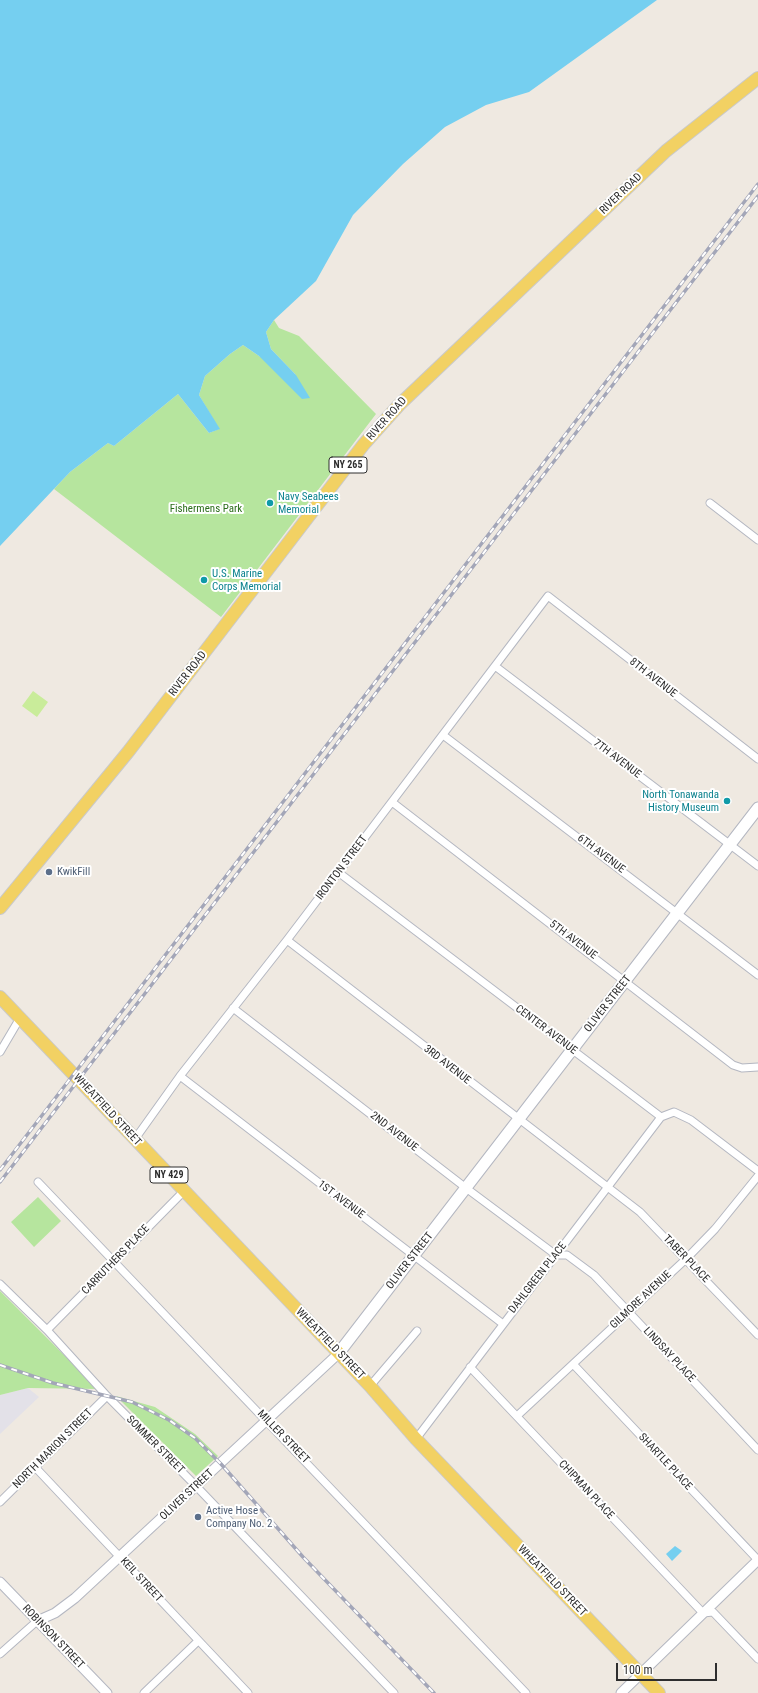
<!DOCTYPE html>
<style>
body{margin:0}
#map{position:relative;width:758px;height:1693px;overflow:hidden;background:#efe9e1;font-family:"Roboto Condensed",sans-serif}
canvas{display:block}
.scale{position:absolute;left:616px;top:1663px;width:101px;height:18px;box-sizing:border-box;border:2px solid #2e2e2e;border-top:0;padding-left:5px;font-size:12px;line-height:14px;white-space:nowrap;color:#2e2e2e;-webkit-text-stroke:3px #fff;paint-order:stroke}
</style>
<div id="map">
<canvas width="758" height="1693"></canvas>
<div class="scale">100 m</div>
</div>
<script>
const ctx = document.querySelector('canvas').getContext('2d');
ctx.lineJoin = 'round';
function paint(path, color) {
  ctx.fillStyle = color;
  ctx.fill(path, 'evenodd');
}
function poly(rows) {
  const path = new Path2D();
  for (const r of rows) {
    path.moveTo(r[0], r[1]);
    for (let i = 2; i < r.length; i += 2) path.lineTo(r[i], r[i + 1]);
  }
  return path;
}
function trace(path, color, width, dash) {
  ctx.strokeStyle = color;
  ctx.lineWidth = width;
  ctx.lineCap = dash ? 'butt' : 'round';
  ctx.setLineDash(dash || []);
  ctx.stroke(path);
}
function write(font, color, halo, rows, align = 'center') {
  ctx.font = font + ' "Roboto Condensed",sans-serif';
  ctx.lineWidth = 4;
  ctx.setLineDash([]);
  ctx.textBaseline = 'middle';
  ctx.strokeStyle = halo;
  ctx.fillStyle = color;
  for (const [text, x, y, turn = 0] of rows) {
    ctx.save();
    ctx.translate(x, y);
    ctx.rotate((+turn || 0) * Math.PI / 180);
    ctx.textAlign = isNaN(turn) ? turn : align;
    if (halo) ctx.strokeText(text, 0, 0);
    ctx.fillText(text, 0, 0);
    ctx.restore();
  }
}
const industrial = poly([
 [28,1388,39,1397,0,1434,0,1395]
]);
const green = poly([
 [274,320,279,328,299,336,376,414,221,617,54,489,70,472,108,443,114,446,178,394,209,433,219,429,199,395,205,376,230,354,243,345,259,356,296,375,271,349,266,332],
 [38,1197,61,1221,34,1247,11,1222],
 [0,1291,98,1389,28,1388,0,1395],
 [116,1396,155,1407,195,1434,218,1456,196,1476]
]);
const pitch = poly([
 [33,691,48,702,37,717,22,706]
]);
const water = poly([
 [0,0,657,0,529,92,486,105,445,127,403,164,353,215,316,281,274,320,266,332,271,349,296,375,310,398,302,399,259,356,243,345,230,354,205,376,199,395,220,429,209,433,178,394,114,446,108,443,70,472,0,546],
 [675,1546,682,1551,672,1561,666,1554]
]);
const minor = poly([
 [710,503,758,540],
 [495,666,758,866],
 [443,735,758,975],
 [392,802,733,1065,742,1068,758,1067],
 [338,872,661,1117,674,1112,691,1120,758,1171],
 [287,940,640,1212,758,1335],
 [233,1008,466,1188,556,1255,567,1255,594,1275,758,1450],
 [0,1052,20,1018],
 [180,1076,503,1324],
 [135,1139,180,1076,287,940,548,596,758,759],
 [38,1182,526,1693],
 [0,1284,47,1330,107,1396,196,1486,394,1693],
 [47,1330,184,1191],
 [573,1364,758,1560],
 [470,1367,703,1613,713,1612,758,1659],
 [370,1386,417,1331],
 [517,1416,686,1259,715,1229,758,1176],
 [416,1439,661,1117],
 [35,1467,248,1693],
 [0,1502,107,1396],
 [0,1654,37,1621],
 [144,1693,198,1641]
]);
const tertiary = poly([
 [0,1582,107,1693],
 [37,1621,55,1613,75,1598,338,1354],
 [621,1693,758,1560]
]);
const secondary = poly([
 [338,1354,758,808]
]);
const primary = poly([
 [0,908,128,752,364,444,399,405,666,151,758,78],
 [0,997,370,1386,416,1439,659,1693]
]);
const rail = poly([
 [0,1170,758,184],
 [0,1182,758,196],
 [0,1365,53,1383,132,1402,169,1420,195,1438,221,1464,303,1557,434,1693]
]);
const markers = [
 [270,503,4,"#0f9aa8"],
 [204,580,4,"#0f9aa8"],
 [727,801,4,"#0f9aa8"],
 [49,872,4,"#5c6f8a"],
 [198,1517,4,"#5c6f8a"]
];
const shields = [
 [348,465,38],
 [169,1175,38]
];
const shieldNames = [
 ["NY 265",348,465],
 ["NY 429",169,1175]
];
const streetNames = [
 ["RIVER ROAD",621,194,-44],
 ["RIVER ROAD",387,419,-48],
 ["RIVER ROAD",188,674,-52],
 ["8TH AVENUE",653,678,38],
 ["7TH AVENUE",617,759,37],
 ["6TH AVENUE",601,854,37],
 ["IRONTON STREET",342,868,-53],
 ["5TH AVENUE",573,940,37],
 ["OLIVER STREET",608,1004,-52],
 ["CENTER AVENUE",546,1030,37],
 ["3RD AVENUE",447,1065,38],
 ["WHEATFIELD STREET",107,1110,47],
 ["2ND AVENUE",394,1132,38],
 ["1ST AVENUE",341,1200,37],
 ["TABER PLACE",686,1259,46],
 ["CARRUTHERS PLACE",116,1260,-46],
 ["OLIVER STREET",410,1261,-52],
 ["DAHLGREEN PLACE",538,1278,-52],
 ["GILMORE AVENUE",641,1300,-43],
 ["WHEATFIELD STREET",330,1344,46],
 ["LINDSAY PLACE",669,1355,47],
 ["MILLER STREET",283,1437,46],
 ["SOMMER STREET",155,1445,45],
 ["NORTH MARION STREET",53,1449,-45],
 ["SHARTLE PLACE",665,1462,47],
 ["CHIPMAN PLACE",586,1490,47],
 ["OLIVER STREET",187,1495,-43],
 ["KEIL STREET",141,1580,47],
 ["WHEATFIELD STREET",552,1581,46],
 ["ROBINSON STREET",53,1637,46]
];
const cultureNames = [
 ["Navy Seabees",278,497],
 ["Memorial",278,510],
 ["U.S. Marine",212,574],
 ["Corps Memorial",212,587],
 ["North Tonawanda",719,795,"right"],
 ["History Museum",719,808,"right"]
];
const parkNames = [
 ["Fishermens Park",206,509]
];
const serviceNames = [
 ["KwikFill",57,872],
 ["Active Hose",206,1511],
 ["Company No. 2",206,1524]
];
paint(industrial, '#e3e1e8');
paint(green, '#b6e59e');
paint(pitch, '#c9ec9a');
paint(water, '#75cff0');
trace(minor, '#b4b7c1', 9);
trace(tertiary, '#b4b7c1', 11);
trace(secondary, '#b4b7c1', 13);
trace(primary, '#c9c9c9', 14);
trace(minor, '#fff', 7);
trace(tertiary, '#fff', 9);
trace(secondary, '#fff', 11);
trace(primary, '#f2d163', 12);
trace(rail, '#a3a6b8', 3.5);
trace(rail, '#fff', 2, [6]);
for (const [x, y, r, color] of markers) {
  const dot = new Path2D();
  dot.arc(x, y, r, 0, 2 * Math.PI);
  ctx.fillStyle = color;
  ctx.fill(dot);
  trace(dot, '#fff', 1.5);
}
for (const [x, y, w] of shields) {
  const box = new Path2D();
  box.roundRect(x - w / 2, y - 8, w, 16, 3);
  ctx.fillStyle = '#fff';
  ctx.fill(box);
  trace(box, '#2e2e2e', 1);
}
write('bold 10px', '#2e2e2e', null, shieldNames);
write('11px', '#2e2e2e', '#fff', streetNames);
write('11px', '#0d838f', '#fff', cultureNames, 'left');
write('11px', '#2c6e1b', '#fff', parkNames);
write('11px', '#4e5e75', '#fff', serviceNames, 'left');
</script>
